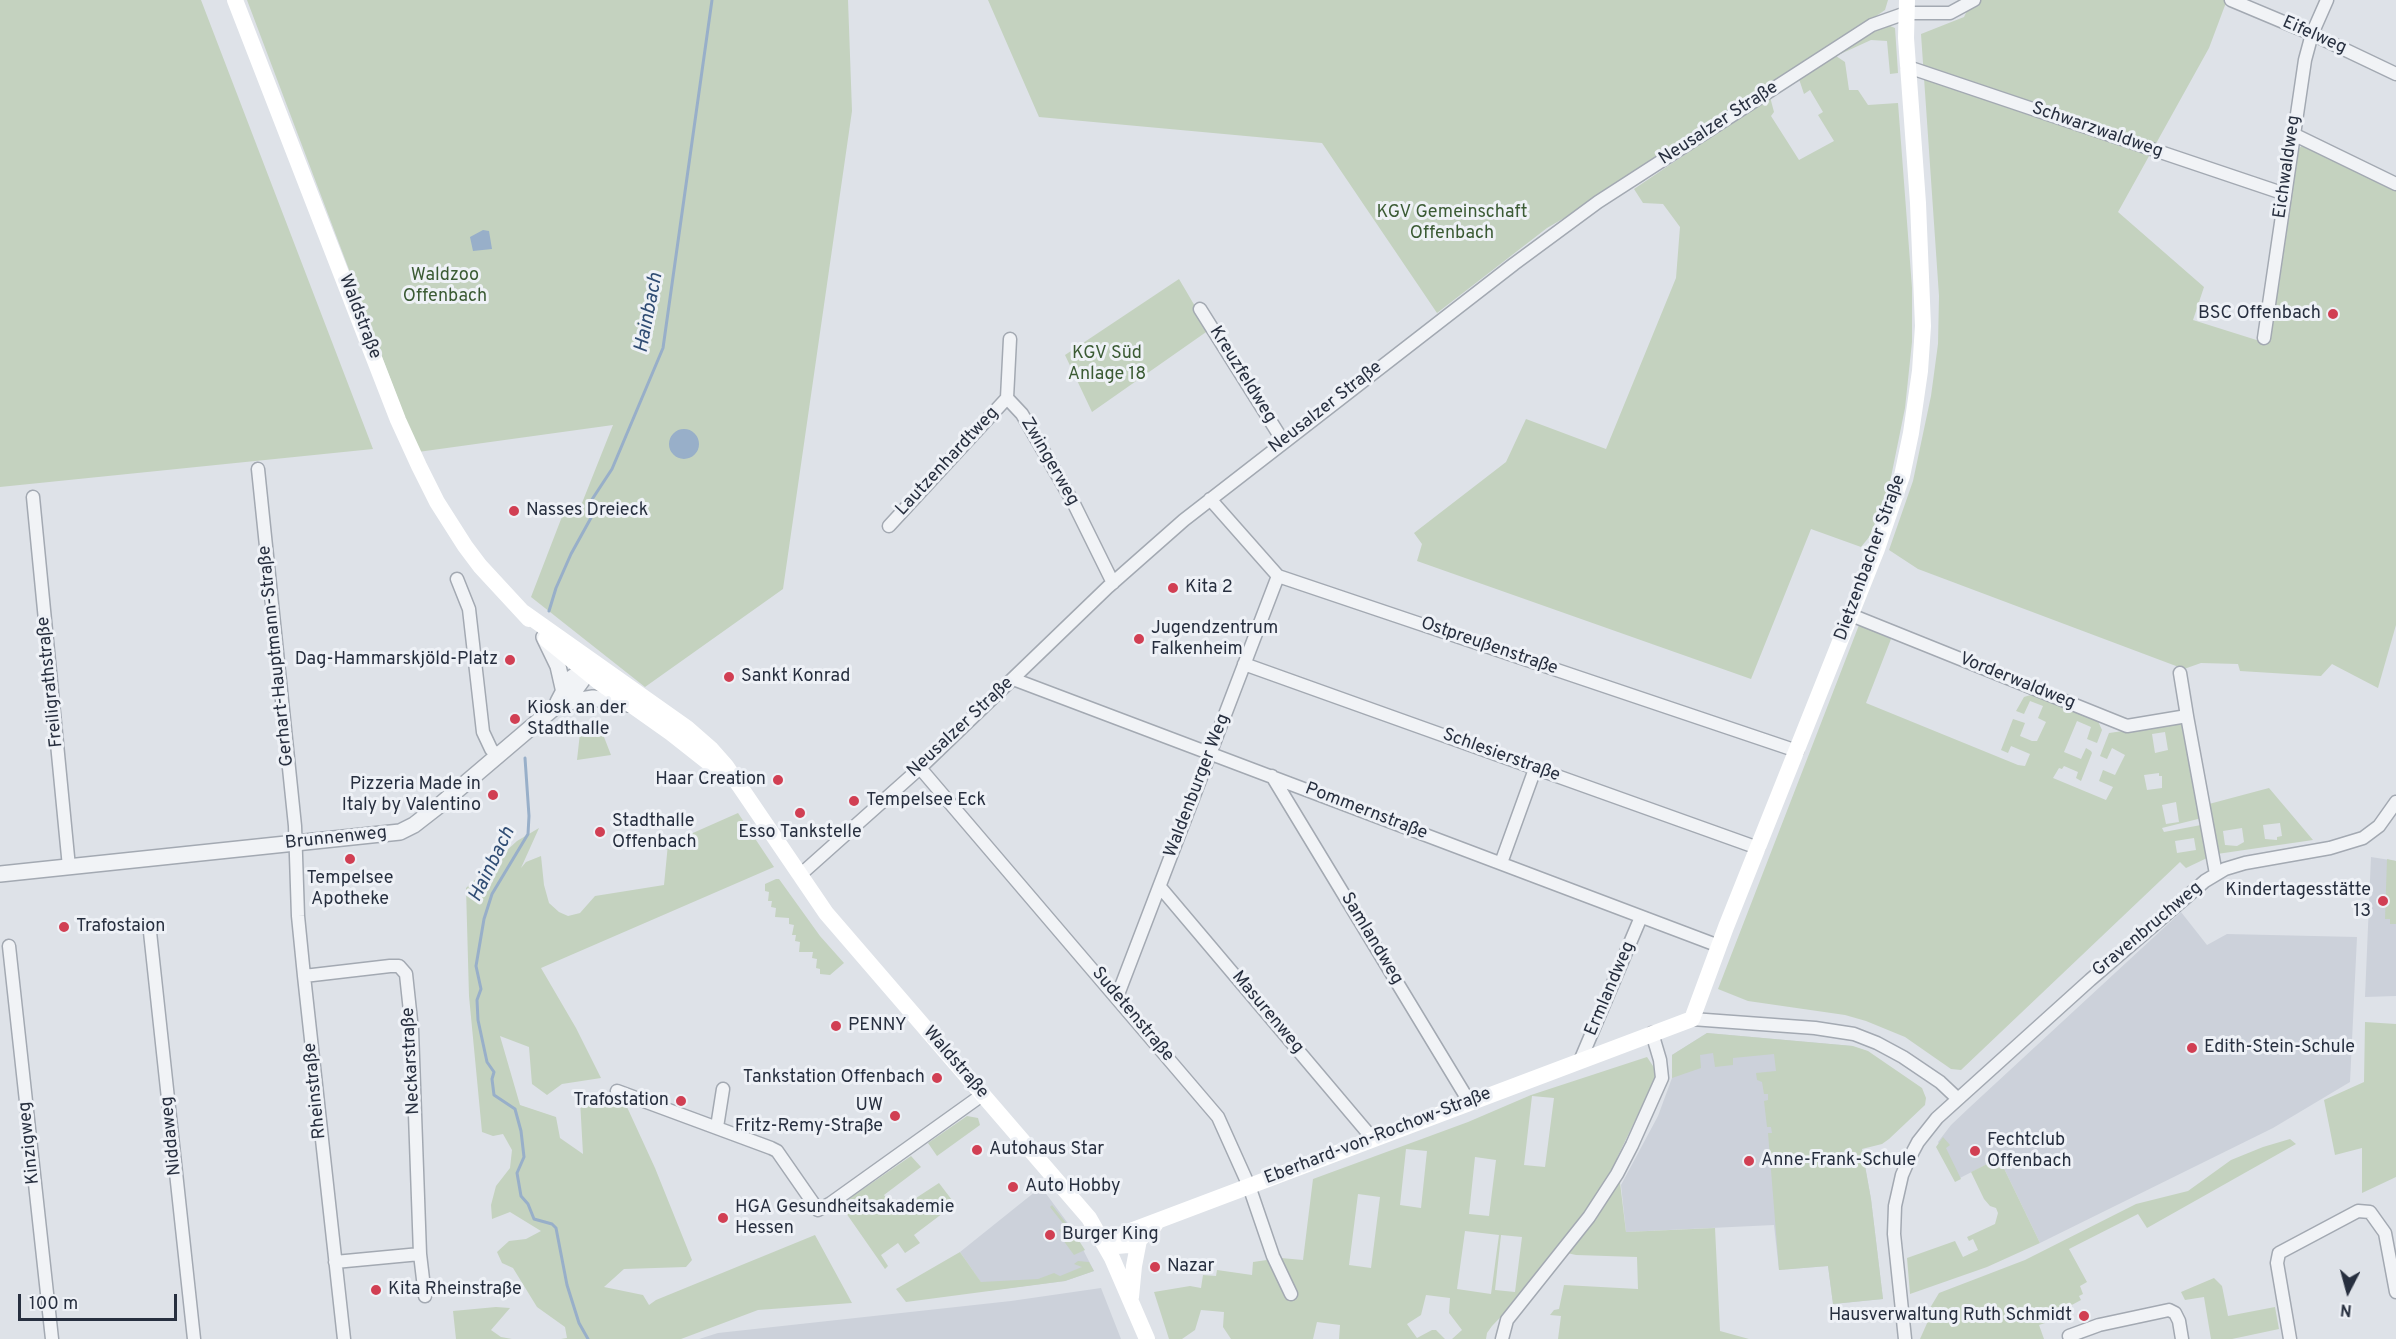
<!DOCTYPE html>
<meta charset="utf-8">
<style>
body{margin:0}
#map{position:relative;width:2396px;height:1339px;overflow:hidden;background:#dee2e8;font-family:Overpass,sans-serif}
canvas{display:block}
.north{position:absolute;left:2318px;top:1261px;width:60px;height:60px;-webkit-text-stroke:4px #eef1f6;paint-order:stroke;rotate:186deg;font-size:16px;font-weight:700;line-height:24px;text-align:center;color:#272f3f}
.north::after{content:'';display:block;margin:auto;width:21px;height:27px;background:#272f3f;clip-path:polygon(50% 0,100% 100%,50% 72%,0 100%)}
.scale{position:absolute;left:18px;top:1294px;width:159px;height:27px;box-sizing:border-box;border:3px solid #272f3f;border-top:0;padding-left:8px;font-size:18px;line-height:21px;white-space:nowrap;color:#272f3f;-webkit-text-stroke:4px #eef1f6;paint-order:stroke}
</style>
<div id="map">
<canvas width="2396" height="1339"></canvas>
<div class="north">N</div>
<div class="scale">100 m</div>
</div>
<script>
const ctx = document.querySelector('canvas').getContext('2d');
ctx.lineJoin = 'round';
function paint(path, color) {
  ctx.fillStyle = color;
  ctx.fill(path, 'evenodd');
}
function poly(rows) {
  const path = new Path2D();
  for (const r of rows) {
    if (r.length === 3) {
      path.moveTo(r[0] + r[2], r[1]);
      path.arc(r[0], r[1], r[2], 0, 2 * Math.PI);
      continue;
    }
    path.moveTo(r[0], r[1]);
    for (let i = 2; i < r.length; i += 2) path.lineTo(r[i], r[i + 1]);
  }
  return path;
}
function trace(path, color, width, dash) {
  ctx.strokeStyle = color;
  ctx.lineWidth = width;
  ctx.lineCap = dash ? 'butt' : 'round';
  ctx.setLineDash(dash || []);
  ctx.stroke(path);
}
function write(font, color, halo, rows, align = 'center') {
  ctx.font = font + ' Overpass,sans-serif';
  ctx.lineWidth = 6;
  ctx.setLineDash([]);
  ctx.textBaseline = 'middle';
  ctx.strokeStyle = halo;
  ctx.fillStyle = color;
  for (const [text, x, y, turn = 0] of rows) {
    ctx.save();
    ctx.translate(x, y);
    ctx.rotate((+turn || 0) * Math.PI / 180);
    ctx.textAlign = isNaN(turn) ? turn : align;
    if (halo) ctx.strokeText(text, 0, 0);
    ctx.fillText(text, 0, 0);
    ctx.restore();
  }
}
const built = poly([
 [2371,857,2396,861,2396,996,2365,997],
 [2181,912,2207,945,2227,934,2357,937,2350,1082,2273,1128,2040,1243,1999,1158,1958,1179,1938,1142,1951,1125,1970,1107],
 [1707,1033,1853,1046,1862,1149,1871,1199,1883,1299,1833,1304,1828,1266,1779,1270,1774,1225,1626,1232,1621,1185,1658,1116,1672,1078,1672,1055],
 [1041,1187,1073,1230,1094,1271,1065,1281,987,1291,960,1252],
 [1101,1288,1121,1339,699,1339,718,1333,1011,1301]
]);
const green = poly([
 [0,0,201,0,373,449,0,487],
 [247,0,848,0,852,111,783,589,645,687,531,597,563,514,582,503,613,425,418,452],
 [988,0,1888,0,1885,10,1869,21,1571,214,1547,228,1437,313,1322,143,1039,117],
 [1972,0,2227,0,2209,48,2118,212,2204,287,2193,320,2266,343,2273,285,2279,285,2299,148,2303,145,2396,191,2396,625,2378,688,2332,664,2321,676,2240,671,2238,664,2201,663,2184,669,1918,569,1889,550,1913,481,1931,396,1938,344,1939,296,1921,34,1964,17],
 [1885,24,1895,28,1898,73,1890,74,1887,41,1871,40,1836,56,1845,62,1849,90,1858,90,1868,105,1898,103,1912,288,1912,342,1905,408,1889,487,1870,536,1861,547,1811,529,1751,679,1417,561,1422,544,1414,533,1506,462,1526,419,1606,449,1676,278,1680,227,1663,204,1643,203,1634,189,1770,97,1774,112,1771,116,1799,160,1834,141,1818,115,1823,112,1810,90,1804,94,1799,79],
 [1179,279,1209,330,1092,412,1065,355],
 [1859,625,1891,639,1866,703,2018,765,2025,766,2030,754,2011,746,2008,753,2001,750,2013,719,2025,723,2020,736,2032,741,2037,741,2046,722,2038,718,2043,706,2030,701,2024,714,2016,711,2024,697,2034,694,2097,719,2102,730,2097,743,2087,739,2091,727,2077,721,2064,752,2081,759,2086,748,2091,751,2092,753,2081,781,2076,778,2078,772,2064,766,2062,769,2059,768,2053,778,2106,800,2113,787,2099,781,2103,770,2115,775,2125,755,2112,748,2107,759,2100,756,2109,733,2179,723,2182,725,2200,817,2198,819,2162,828,2164,832,2201,825,2207,858,2186,868,2180,862,1961,1070,1951,1069,1905,1037,1866,1021,1845,1015,1748,1001,1718,989],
 [2165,732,2168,750,2155,753,2152,734],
 [2159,773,2159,776,2162,776,2162,788,2147,790,2144,775],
 [2176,802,2179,822,2166,824,2162,805],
 [2194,838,2196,850,2177,853,2175,841],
 [597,719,611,755,577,760,581,724],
 [2269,788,2313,840,2217,854,2209,804],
 [2280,823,2282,836,2277,837,2277,840,2265,839,2263,825],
 [2242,828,2244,842,2237,846,2225,845,2223,831],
 [738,813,774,867,541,968,576,1028,601,1078,562,1084,547,1095,532,1084,529,1047,500,1036,520,1105,556,1117,560,1138,583,1154,580,1100,627,1107,655,1168,692,1260,686,1267,624,1269,604,1287,643,1295,649,1305,656,1300,815,1235,852,1303,758,1310,681,1339,561,1339,567,1338,565,1327,537,1307,513,1268,502,1263,497,1252,509,1241,526,1239,541,1231,510,1212,492,1219,491,1205,496,1186,510,1168,512,1150,503,1134,493,1136,482,1132,469,996,466,888,517,841,539,828,521,868,526,862,541,856,544,885,549,903,559,912,568,916,580,913,595,896,664,885,668,844],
 [2387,859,2396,861,2396,924,2390,924,2390,919,2385,919],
 [776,879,779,879,820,936,844,963,830,975,820,974,820,969,816,968,817,959,812,958,813,952,799,952,800,942,795,941,796,935,792,935,794,925,789,924,789,918,775,917,776,908,771,907,772,901,768,901,769,892,765,891,765,884],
 [2365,1022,2396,1024,2396,1177,2362,1193,2362,1148,2335,1155,2324,1100,2364,1082],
 [1707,1033,1853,1046,1868,1051,1922,1088,1926,1098,1925,1105,1889,1139,1882,1144,1862,1149,1871,1199,1883,1299,1833,1304,1828,1266,1779,1270,1768,1133,1772,1133,1771,1127,1767,1127,1764,1101,1768,1100,1768,1094,1764,1094,1762,1082,1757,1080,1756,1073,1776,1071,1774,1054,1733,1058,1733,1065,1715,1067,1713,1053,1700,1055,1701,1068,1672,1078,1672,1055],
 [1647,1057,1655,1069,1655,1079,1617,1158,1626,1232,1715,1228,1720,1331,1749,1339,1558,1339,1561,1316,1550,1315,1554,1310,1559,1309,1564,1285,1638,1289,1637,1257,1576,1255,1554,1250,1518,1299,1492,1326,1487,1333,1486,1339,1452,1339,1462,1330,1449,1313,1450,1298,1426,1295,1421,1315,1407,1324,1417,1338,1432,1330,1436,1330,1445,1339,1339,1339,1340,1325,1317,1322,1313,1339,1231,1339,1223,1327,1224,1312,1201,1310,1195,1330,1182,1339,1169,1339,1154,1292,1190,1286,1201,1288,1203,1275,1216,1276,1217,1270,1252,1275,1253,1262,1281,1258,1303,1260,1313,1179,1468,1122,1531,1095],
 [1532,1096,1554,1098,1545,1167,1524,1165],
 [1406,1149,1427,1151,1421,1208,1400,1205],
 [1475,1157,1496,1160,1489,1216,1469,1214],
 [1358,1194,1380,1197,1371,1268,1349,1265],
 [1465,1231,1499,1235,1491,1294,1457,1289],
 [1501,1235,1522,1237,1515,1292,1495,1290],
 [967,1116,978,1118,980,1125,937,1156,928,1143],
 [1943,1137,1950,1145,1946,1148,1961,1179,1955,1182,1936,1147],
 [2290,1139,2296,1144,2147,1228,2138,1214,2069,1249,2087,1282,2080,1286,2083,1294,2079,1296,2081,1300,2044,1320,2045,1323,2039,1325,2044,1339,1920,1339,1928,1321,1930,1308,1939,1293,2025,1260,2136,1204,2188,1191,2231,1160,2263,1147],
 [911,1156,921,1167,884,1195,896,1211,939,1183,955,1204,914,1235,920,1243,905,1253,898,1243,881,1255,888,1266,885,1269,846,1213,846,1205,850,1198],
 [1999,1158,2040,1243,1987,1267,1910,1294,1907,1258,1955,1241,1963,1257,1978,1250,1973,1239,1969,1241,1967,1237,1995,1224,1998,1213,1996,1208,1990,1206,1984,1199,1971,1172],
 [1052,1205,1074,1233,1085,1250,1074,1255,1063,1240,1065,1238,1059,1230,1065,1226,1050,1207],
 [960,1252,981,1282,1038,1279,1054,1273,1060,1276,1082,1267,1074,1264,1078,1261,1089,1262,1094,1271,1065,1281,906,1302,896,1289],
 [2214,1278,2222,1286,2228,1316,2275,1307,2279,1329,2232,1339,2211,1339,2204,1297,2185,1300,2181,1292],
 [496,1307,510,1308,491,1330,501,1337,512,1339,456,1339,453,1311]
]);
const water = poly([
 [483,230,489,231,492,249,473,251,470,237],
 [684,444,15]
]);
const stream = poly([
 [549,611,556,588,571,554,592,516,591,501,612,469,663,348,712,0],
 [525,758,529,816,528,834,492,894,484,919,476,966,481,989,477,1000,478,1020,487,1062,494,1072,492,1079,494,1095,515,1109,521,1131,524,1157,517,1173,521,1196,528,1204,534,1219,552,1224,556,1228,567,1285,579,1323,588,1339]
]);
const minor = poly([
 [2231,0,2312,34,2396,74],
 [1908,67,2285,194],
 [2293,134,2396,184],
 [1200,309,1283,441],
 [2264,338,2305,60,2312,34,2327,0],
 [1010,339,1007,398,1022,414,1074,504,1113,583],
 [258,469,295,826,298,916,304,976,344,1339],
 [33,497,69,867],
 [1210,499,1278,576,1797,751],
 [889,526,1007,398],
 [457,579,469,609,483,732,491,749,498,757],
 [1851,615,2127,726,2187,716,2216,874],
 [1244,664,1758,848],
 [2180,673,2187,716],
 [1013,679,1719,946],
 [920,768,1218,1117,1249,1186,1273,1256,1291,1294],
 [1272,776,1470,1103],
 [1501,863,1535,769],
 [800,875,920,768,1108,587,1184,520,1514,264,1598,202,1872,25,1906,13,1950,13,1974,0],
 [1160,887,1373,1139],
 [150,932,194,1339],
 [9,946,52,1339],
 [304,976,390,966,399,966,406,974,412,1030,420,1254,335,1262],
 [1117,997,1278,576],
 [1692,1019,1815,1028,1854,1034,1877,1043,1903,1057,1940,1082,1957,1098],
 [1580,1061,1641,917],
 [617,1091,771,1148,777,1151,818,1210,831,1203,982,1095],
 [717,1127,723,1089],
 [420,1254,425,1296],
 [2069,1336,2099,1325,2169,1310,2175,1313,2179,1321,2182,1339],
 [1502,1339,1507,1320,1589,1217,1617,1174,1632,1145,1662,1078,1660,1060,1652,1033],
 [1905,1339,1894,1234,1895,1206,1902,1175,1909,1159,1918,1142,1937,1118,2090,980,2205,881,2225,869,2245,863,2330,848,2363,838,2379,826,2396,802],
 [2290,1339,2277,1263,2279,1253,2358,1211,2370,1212,2385,1233,2396,1292]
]);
const tertiary = poly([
 [544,637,558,666,563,688],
 [558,702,570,679,579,673,590,671],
 [562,703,593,698,629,704],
 [0,874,400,832,414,825,441,804,575,690,583,679,585,661]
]);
const secondary = poly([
 [235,0,398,420,419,466,437,502,465,546,480,566,529,619],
 [523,612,687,728,711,749,726,766,826,913,1089,1218,1112,1258,1147,1339],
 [546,639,599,682,671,733,723,774],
 [1104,1241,1692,1019,1726,927,1877,549,1902,476,1911,433,1920,371,1923,326,1918,203,1906,38,1907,0],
 [1104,1241,1117,1246,1128,1245,1139,1240,1155,1225],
 [1131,1297,1134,1266,1139,1240]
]);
const markers = [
 [2333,314,6,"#d13f53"],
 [514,511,6,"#d13f53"],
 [1173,588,6,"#d13f53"],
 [1139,639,6,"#d13f53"],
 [510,660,6,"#d13f53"],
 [729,677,6,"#d13f53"],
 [515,719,6,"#d13f53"],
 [778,780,6,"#d13f53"],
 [493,795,6,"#d13f53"],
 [854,801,6,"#d13f53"],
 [800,813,6,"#d13f53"],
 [600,832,6,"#d13f53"],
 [350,859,6,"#d13f53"],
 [2383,901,6,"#d13f53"],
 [64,927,6,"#d13f53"],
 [836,1026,6,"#d13f53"],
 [2192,1048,6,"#d13f53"],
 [937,1078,6,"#d13f53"],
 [681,1101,6,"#d13f53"],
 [895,1116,6,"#d13f53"],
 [977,1150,6,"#d13f53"],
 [1975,1151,6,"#d13f53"],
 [1749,1161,6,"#d13f53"],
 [1013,1187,6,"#d13f53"],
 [723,1218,6,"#d13f53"],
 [1050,1235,6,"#d13f53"],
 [1155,1267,6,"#d13f53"],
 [376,1290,6,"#d13f53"],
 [2084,1316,6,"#d13f53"]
];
const streetNames = [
 ["Eifelweg",2314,36,24],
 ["Neusalzer Straße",1719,124,-33],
 ["Schwarzwaldweg",2097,131,19],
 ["Eichwaldweg",2288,167,-82],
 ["Waldstraße",359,317,69],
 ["Kreuzfeldweg",1242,375,58],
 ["Neusalzer Straße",1326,408,-38],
 ["Lautzenhardtweg",948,462,-47],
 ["Zwingerweg",1049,462,60],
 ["Dietzenbacher Straße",1871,558,-70],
 ["Ostpreußenstraße",1489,647,19],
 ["Gerhart-Hauptmann-Straße",277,656,-96],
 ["Freiligrathstraße",51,682,-96],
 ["Vorderwaldweg",2017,682,22],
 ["Neusalzer Straße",961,728,-43],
 ["Schlesierstraße",1501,756,20],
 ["Waldenburger Weg",1198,786,-69],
 ["Pommernstraße",1366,812,21],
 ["Brunnenweg",336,839,-6],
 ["Gravenbruchweg",2148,930,-40],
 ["Samlandweg",1371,939,59],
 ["Ermlandweg",1611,989,-67],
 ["Masurenweg",1267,1013,50],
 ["Sudetenstraße",1132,1015,50],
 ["Neckarstraße",412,1061,-93],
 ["Waldstraße",955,1063,49],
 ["Rheinstraße",316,1091,-96],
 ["Niddaweg",172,1136,-96],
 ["Eberhard-von-Rochow-Straße",1378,1137,-21],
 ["Kinzigweg",30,1143,-96]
];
const parkNames = [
 ["KGV Gemeinschaft",1452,213],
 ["Offenbach",1452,234],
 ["Waldzoo",445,276],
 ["Offenbach",445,297],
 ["KGV Süd",1107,354],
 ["Anlage 18",1107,375]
];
const poiNames = [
 ["BSC Offenbach",2321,314,"right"],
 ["Nasses Dreieck",526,511],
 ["Kita 2",1185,588],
 ["Jugendzentrum",1151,629],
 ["Falkenheim",1151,650],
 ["Dag-Hammarskjöld-Platz",498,660,"right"],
 ["Sankt Konrad",741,677],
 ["Kiosk an der",527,709],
 ["Stadthalle",527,730],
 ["Haar Creation",766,780,"right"],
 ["Pizzeria Made in",481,785,"right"],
 ["Italy by Valentino",481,806,"right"],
 ["Tempelsee Eck",866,801],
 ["Stadthalle",612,822],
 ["Offenbach",612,843],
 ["Esso Tankstelle",800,833,"center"],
 ["Tempelsee",350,879,"center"],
 ["Apotheke",350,900,"center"],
 ["Kindertagesstätte",2371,891,"right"],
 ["13",2371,912,"right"],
 ["Trafostaion",76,927],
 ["PENNY",848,1026],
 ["Edith-Stein-Schule",2204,1048],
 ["Tankstation Offenbach",925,1078,"right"],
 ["Trafostation",669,1101,"right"],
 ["UW",883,1106,"right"],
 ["Fritz-Remy-Straße",883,1127,"right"],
 ["Fechtclub",1987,1141],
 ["Offenbach",1987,1162],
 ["Autohaus Star",989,1150],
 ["Anne-Frank-Schule",1761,1161],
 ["Auto Hobby",1025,1187],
 ["HGA Gesundheitsakademie",735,1208],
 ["Hessen",735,1229],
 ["Burger King",1062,1235],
 ["Nazar",1167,1267],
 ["Kita Rheinstraße",388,1290],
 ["Hausverwaltung Ruth Schmidt",2072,1316,"right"]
];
const waterNames = [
 ["Hainbach",650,313,-79],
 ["Hainbach",493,865,-64]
];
paint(built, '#ccd1da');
paint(green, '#c4d2bf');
paint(water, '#98afc9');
trace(stream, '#98afc9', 3);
trace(minor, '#a3a9b2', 15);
trace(tertiary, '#a3a9b2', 18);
trace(minor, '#f1f3f6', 12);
trace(tertiary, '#f1f3f6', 15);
trace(secondary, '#fff', 16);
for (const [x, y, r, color] of markers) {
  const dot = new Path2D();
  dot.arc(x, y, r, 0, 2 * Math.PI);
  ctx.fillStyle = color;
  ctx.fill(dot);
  trace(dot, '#eef1f6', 2);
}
write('18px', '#272f3f', '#eef1f6', streetNames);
write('18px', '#3b5b34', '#eef1f6', parkNames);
write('18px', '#272f3f', '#eef1f6', poiNames, 'left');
write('italic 20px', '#304d74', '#eef1f6', waterNames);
</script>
